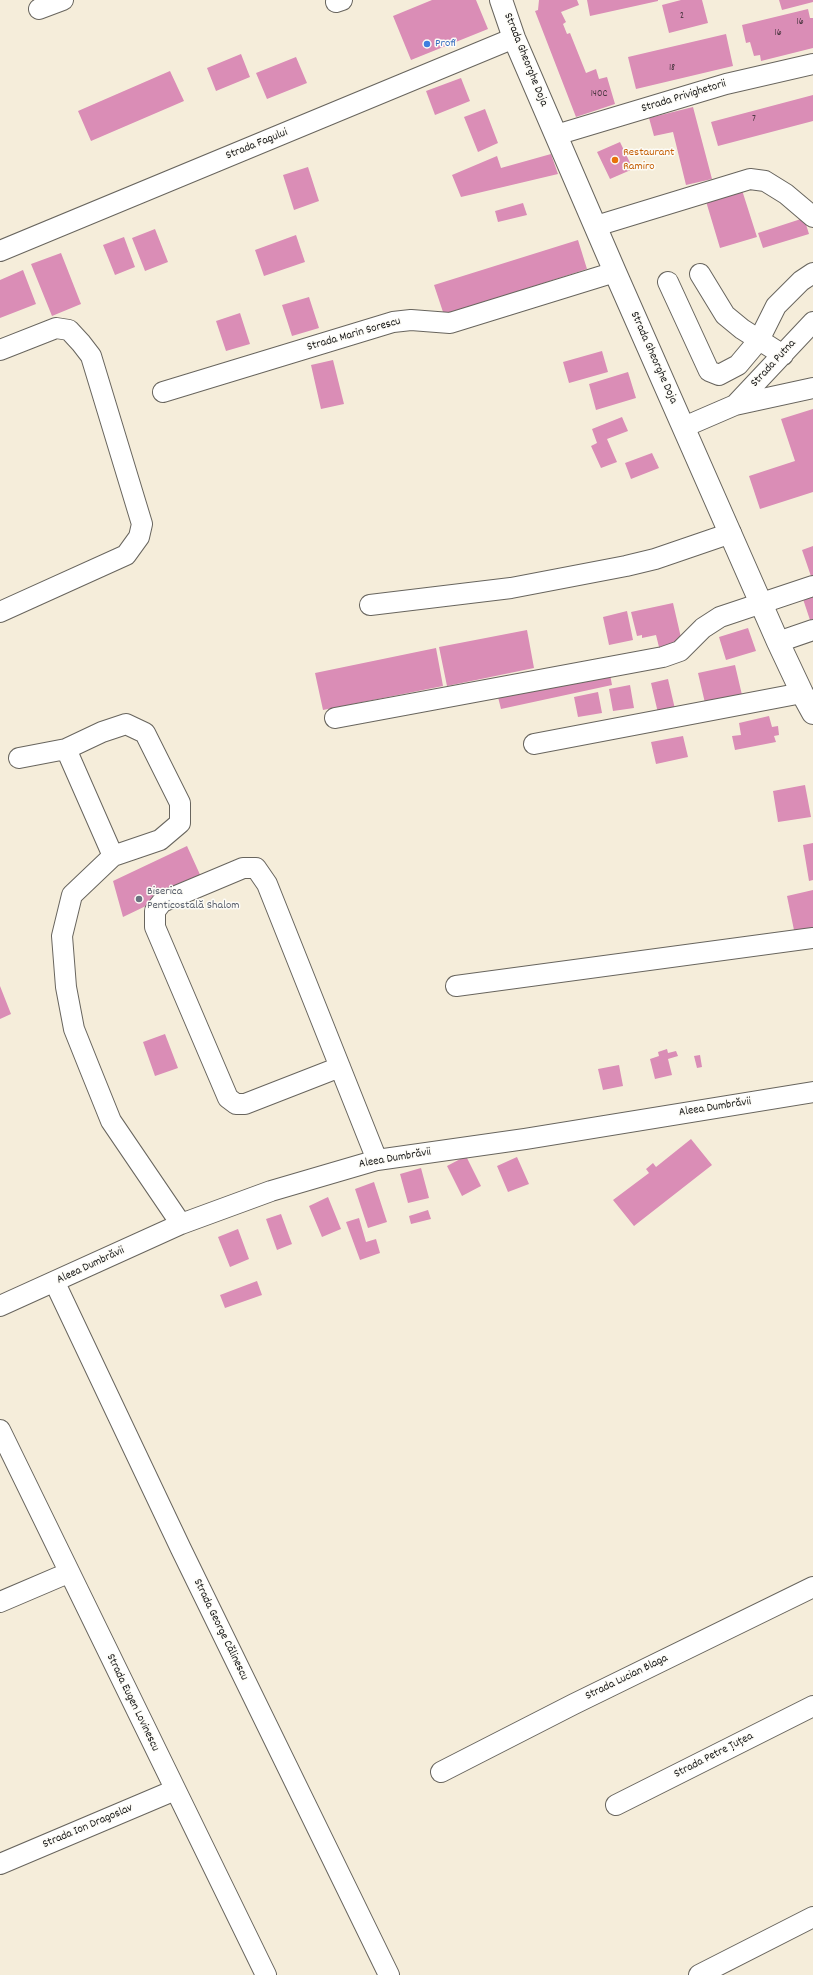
<!DOCTYPE html>
<meta charset="utf-8">
<style>
body{margin:0}
canvas{display:block;background:#f5edda}
</style>
<canvas width="813" height="1975"></canvas>
<script>
const ctx = document.querySelector('canvas').getContext('2d');
ctx.lineJoin = 'round';
function paint(path, color) {
  ctx.fillStyle = color;
  ctx.fill(path, 'evenodd');
}
function poly(rows) {
  const path = new Path2D();
  for (const r of rows) {
    path.moveTo(r[0], r[1]);
    for (let i = 2; i < r.length; i += 2) path.lineTo(r[i], r[i + 1]);
  }
  return path;
}
function trace(path, color, width, dash) {
  ctx.strokeStyle = color;
  ctx.lineWidth = width;
  ctx.lineCap = dash ? 'butt' : 'round';
  ctx.setLineDash(dash || []);
  ctx.stroke(path);
}
function write(font, color, halo, rows, align = 'center') {
  ctx.font = font + ' Dekko,sans-serif';
  ctx.lineWidth = 3;
  ctx.setLineDash([]);
  ctx.textBaseline = 'middle';
  ctx.strokeStyle = halo;
  ctx.fillStyle = color;
  for (const [text, x, y, turn = 0] of rows) {
    ctx.save();
    ctx.translate(x, y);
    ctx.rotate((+turn || 0) * Math.PI / 180);
    ctx.textAlign = isNaN(turn) ? turn : align;
    if (halo) ctx.strokeText(text, 0, 0);
    ctx.fillText(text, 0, 0);
    ctx.restore();
  }
}
const building = poly([
 [432,0,476,0,488,29,411,60,393,16],
 [539,0,577,0,579,5,561,12,566,22,563,24,567,34,570,33,586,73,596,69,599,79,607,77,615,104,576,117,535,11,538,10],
 [587,0,658,0,658,1,590,16],
 [681,0,702,0,708,23,669,33,662,5],
 [779,0,813,0,813,2,782,10],
 [808,9,810,18,813,18,813,48,761,61,760,55,754,56,750,42,746,43,742,25],
 [726,34,733,66,636,89,628,57],
 [241,54,250,77,216,91,207,68],
 [296,57,307,83,267,99,256,73],
 [170,71,184,101,91,141,78,111],
 [461,78,470,101,435,115,426,91],
 [813,95,813,121,718,146,711,122],
 [693,107,712,179,686,185,673,132,654,136,649,118],
 [485,109,498,143,478,152,464,117],
 [620,142,633,169,610,179,597,152],
 [551,154,558,174,461,197,452,175,497,156,501,168],
 [308,167,319,201,294,210,283,175],
 [741,187,757,237,720,248,705,198],
 [523,203,527,215,498,222,495,211],
 [804,218,809,234,763,248,758,233],
 [155,229,168,262,145,271,132,238],
 [296,235,305,262,264,276,255,250],
 [124,237,135,267,115,275,103,245],
 [578,240,587,269,444,315,434,285],
 [61,253,81,304,52,316,31,264],
 [23,270,36,304,0,318,0,280],
 [309,297,319,328,292,336,282,305],
 [240,313,250,344,226,351,216,321],
 [602,351,608,372,569,383,563,362],
 [333,360,344,404,321,409,311,365],
 [628,372,636,398,596,410,589,384],
 [813,409,813,492,760,509,749,476,795,461,781,419],
 [622,417,628,431,607,439,617,462,601,468,591,446,597,443,592,429],
 [652,453,659,468,631,479,625,463],
 [813,546,813,582,802,550],
 [813,592,813,619,810,620,802,596],
 [673,603,682,642,659,647,656,635,642,638,642,635,637,636,631,612],
 [627,611,633,640,609,645,603,617],
 [748,628,756,651,726,660,719,637],
 [527,630,534,668,447,686,439,647],
 [436,648,443,686,323,710,315,673],
 [735,665,742,695,705,703,698,673],
 [609,669,612,685,501,709,497,693],
 [668,679,675,709,658,713,651,683],
 [630,685,634,708,613,711,609,689],
 [598,692,602,713,578,717,574,697],
 [769,716,772,727,778,726,779,735,774,736,776,742,735,750,732,736,741,735,739,723],
 [683,736,688,757,656,764,651,742],
 [805,785,811,817,778,822,773,791],
 [813,843,813,880,809,881,803,845],
 [187,846,202,879,123,917,113,881],
 [813,890,813,932,795,935,787,896],
 [0,986,11,1014,0,1019],
 [165,1034,178,1068,155,1076,143,1042],
 [667,1049,668,1053,676,1051,678,1056,668,1059,672,1075,655,1079,650,1059,659,1056,658,1052],
 [700,1055,702,1067,697,1068,694,1056],
 [619,1065,623,1086,603,1090,598,1069],
 [691,1139,712,1165,634,1226,613,1200,649,1173,646,1169,653,1163,656,1167],
 [466,1156,481,1186,462,1196,447,1166],
 [517,1157,529,1184,508,1192,497,1166],
 [421,1168,429,1198,408,1203,400,1174],
 [374,1182,387,1222,368,1228,355,1189],
 [328,1197,341,1229,322,1237,309,1206],
 [428,1210,431,1219,411,1224,409,1216],
 [281,1214,292,1244,277,1250,266,1219],
 [359,1218,366,1242,376,1239,380,1253,360,1260,346,1222],
 [238,1229,249,1259,230,1267,218,1237],
 [257,1281,262,1295,225,1308,220,1295]
]);
const minor = poly([
 [336,2,342,0],
 [39,9,63,0],
 [556,135,726,84,813,64],
 [596,226,750,179,765,181,786,194,813,217],
 [0,251,514,38],
 [700,274,725,315,742,329,783,355],
 [668,282,709,371,719,375,738,365,759,340,776,306,801,281,813,273],
 [0,350,56,328,69,330,81,343,91,356,142,524,139,537,126,555,0,612],
 [163,392,393,322,411,320,450,323,615,272],
 [735,405,813,322],
 [684,427,735,405,813,388],
 [370,605,511,588,626,566,655,559,731,533],
 [778,642,813,630],
 [335,718,663,657,680,651,703,628,720,617,813,586],
 [534,744,802,693],
 [66,749,113,856],
 [19,758,66,749,102,732,126,724,145,733,180,803,180,823,160,840,113,856,72,895,62,936,66,987,74,1029,90,1069,111,1121,181,1224],
 [456,986,813,938],
 [340,1067,245,1104,236,1104,228,1098,155,927,155,911,162,902,243,868,256,868,267,884,377,1160],
 [55,1283,181,1549,389,1975],
 [0,1306,181,1224,271,1191,377,1160,525,1139,813,1092],
 [0,1430,266,1975],
 [0,1602,68,1573],
 [441,1772,574,1704,813,1587],
 [616,1805,813,1706],
 [0,1864,175,1790],
 [699,1975,813,1917]
]);
const major = poly([
 [501,0,514,38,615,272,778,642,802,693,813,713]
]);
const markers = [
 [427,44,4,"#3f7fe0"],
 [615,160,4,"#e8710a"],
 [139,899,4,"#6b7280"]
];
const numberNames = [
 ["2",682,17],
 ["16",800,23],
 ["16",778,34],
 ["18",672,69],
 ["140C",599,95],
 ["7",754,120]
];
const shopNames = [
 ["Profi",435,44]
];
const streetNames = [
 ["Strada Gheorghe Doja",525,60,68],
 ["Strada Privighetorii",684,97,-17],
 ["Strada Fagului",257,145,-22],
 ["Strada Marin Sorescu",354,335,-16],
 ["Strada Gheorghe Doja",653,358,66],
 ["Strada Putna",774,364,-47],
 ["Aleea Dumbrăvii",715,1108,-9],
 ["Aleea Dumbrăvii",395,1159,-10],
 ["Aleea Dumbrăvii",91,1266,-25],
 ["Strada George Călinescu",220,1630,64],
 ["Strada Lucian Blaga",627,1678,-26],
 ["Strada Eugen Lovinescu",132,1703,64],
 ["Strada Petre Țuțea",714,1756,-27],
 ["Strada Ion Dragoslav",88,1827,-23]
];
const foodNames = [
 ["Restaurant",623,153],
 ["Ramiro",623,167]
];
const worshipNames = [
 ["Biserica",147,892],
 ["Penticostală Shalom",147,906]
];
paint(building, '#da8db6');
trace(minor, '#68655e', 22);
trace(major, '#68655e', 24);
trace(minor, '#fff', 20);
trace(major, '#fff', 22);
for (const [x, y, r, color] of markers) {
  const dot = new Path2D();
  dot.arc(x, y, r, 0, 2 * Math.PI);
  ctx.fillStyle = color;
  ctx.fill(dot);
  trace(dot, '#fdfcf7', 1.5);
}
write('10px', '#4c3842', null, numberNames);
write('12px', '#366cbe', '#fdfcf7', shopNames, 'left');
write('12px', '#1c1c1c', '#fdfcf7', streetNames);
write('12px', '#c56008', '#fdfcf7', foodNames, 'left');
write('12px', '#5b616d', '#fdfcf7', worshipNames, 'left');
</script>
